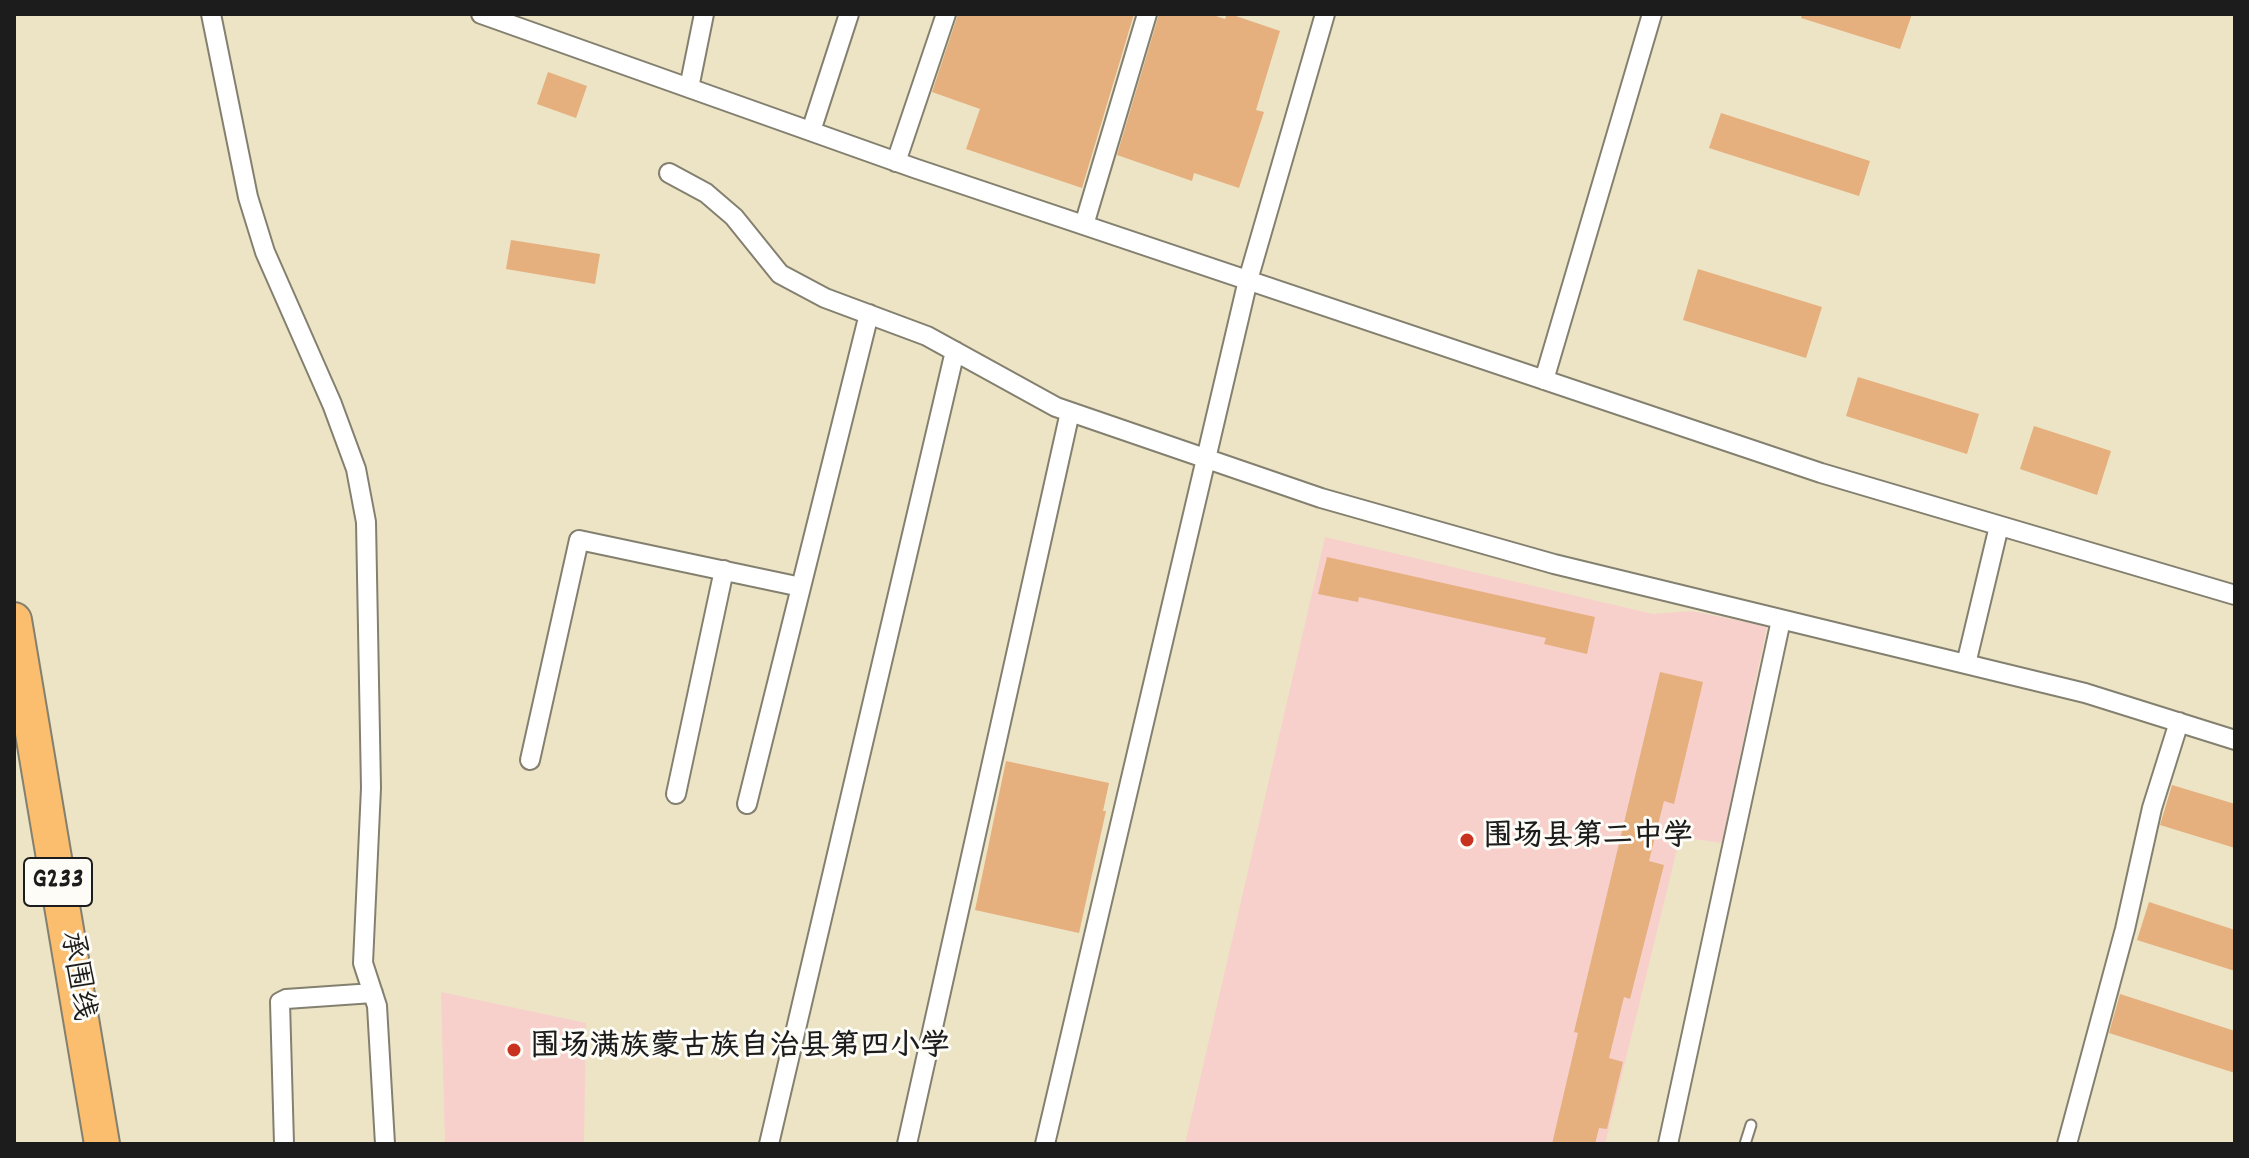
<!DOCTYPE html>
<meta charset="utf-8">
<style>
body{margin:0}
#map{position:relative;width:2249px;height:1158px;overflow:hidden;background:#ede4c5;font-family:Dekko,sans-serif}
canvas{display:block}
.frame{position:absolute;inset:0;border:16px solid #1c1c1c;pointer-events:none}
</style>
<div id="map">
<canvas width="2249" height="1158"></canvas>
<div class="frame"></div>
</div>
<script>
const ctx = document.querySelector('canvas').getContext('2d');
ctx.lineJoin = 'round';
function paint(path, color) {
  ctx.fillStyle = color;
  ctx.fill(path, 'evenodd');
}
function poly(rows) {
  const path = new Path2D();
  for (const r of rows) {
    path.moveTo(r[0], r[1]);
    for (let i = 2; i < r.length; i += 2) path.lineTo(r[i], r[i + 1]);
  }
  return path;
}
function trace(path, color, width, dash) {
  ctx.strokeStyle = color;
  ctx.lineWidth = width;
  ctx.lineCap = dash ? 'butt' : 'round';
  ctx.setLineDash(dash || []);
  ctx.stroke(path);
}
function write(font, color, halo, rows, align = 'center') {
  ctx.font = font + ' Dekko,"LXGW WenKai TC",sans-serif';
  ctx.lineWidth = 6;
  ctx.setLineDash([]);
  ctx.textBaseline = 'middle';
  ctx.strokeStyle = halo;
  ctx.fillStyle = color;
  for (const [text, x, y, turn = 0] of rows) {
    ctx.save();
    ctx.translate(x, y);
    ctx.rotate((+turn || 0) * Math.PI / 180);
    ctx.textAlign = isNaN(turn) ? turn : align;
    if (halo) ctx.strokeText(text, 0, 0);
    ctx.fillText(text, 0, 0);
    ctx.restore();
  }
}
const built = poly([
 [1325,537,1653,614,1691,611,1767,626,1722,843,1680,837,1605,1144,1185,1144],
 [441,992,586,1023,584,1144,445,1144]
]);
const building = poly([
 [958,14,1134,14,1082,188,966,149,980,109,932,92],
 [1159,14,1210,14,1225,19,1227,14,1230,14,1280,31,1256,110,1264,112,1239,188,1194,173,1192,181,1117,155],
 [1802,14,1912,14,1900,49,1801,18],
 [548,72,587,86,576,118,537,104],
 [1721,113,1870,161,1859,196,1709,148],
 [511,240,600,254,595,284,506,269],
 [1698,269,1822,307,1806,358,1683,320],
 [1858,377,1979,414,1967,454,1846,416],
 [2034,426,2111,451,2097,495,2020,469],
 [1327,557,1595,617,1587,654,1544,644,1546,638,1359,597,1358,602,1318,594],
 [1660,672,1703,682,1674,804,1664,801,1649,861,1664,865,1630,999,1624,997,1609,1058,1623,1062,1607,1129,1599,1128,1595,1144,1552,1144,1578,1033,1574,1032],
 [1006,761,1109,783,1103,811,1106,811,1079,933,975,910],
 [2172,785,2235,804,2235,848,2160,825],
 [2149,902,2235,930,2235,971,2137,940],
 [2120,994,2235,1031,2235,1073,2109,1033]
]);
const lane = poly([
 [1745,1144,1751,1125]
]);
const street = poly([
 [211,14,248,197,265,252,332,404,356,469,366,522,371,788,363,963,377,1006,385,1144],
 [481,14,914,168,1821,473,2235,595],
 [689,88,704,14],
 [811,131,849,14],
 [896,162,946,14],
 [669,173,706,193,734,217,780,274,825,298,927,336,1056,407,1321,498,1554,564,2085,693,2235,740],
 [1084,225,1147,14],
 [1544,380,1652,14],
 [1966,664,1999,526],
 [530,760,579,540,801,587],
 [676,794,724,570],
 [747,804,869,314],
 [284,1144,280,1002,286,999,373,993],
 [769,1144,955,351],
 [907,1144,1070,412],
 [1045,1144,1248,280,1325,14],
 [1668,1144,1781,620],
 [2067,1144,2125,929,2152,808,2179,722]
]);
const highway = poly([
 [14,620,102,1144]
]);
const markers = [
 [1467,840,8,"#c8321e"],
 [514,1050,8,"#c8321e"]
];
const shields = [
 [58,882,68]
];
const shieldNames = [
 ["G233",58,882]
];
const poiNames = [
 ["围场县第二中学",1483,840],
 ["围场满族蒙古族自治县第四小学",530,1050]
];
const streetNames = [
 ["承围线",74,976,81]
];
paint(built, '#f7d0cc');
paint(building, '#e5af7e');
trace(lane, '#848070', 13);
trace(street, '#848070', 22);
trace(highway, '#848070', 38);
trace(lane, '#fff', 9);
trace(street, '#fff', 18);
trace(highway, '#fbbd6e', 34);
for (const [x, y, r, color] of markers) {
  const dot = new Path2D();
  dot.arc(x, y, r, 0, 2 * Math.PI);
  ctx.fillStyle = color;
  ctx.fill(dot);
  trace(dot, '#fdfcf7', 3);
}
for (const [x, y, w] of shields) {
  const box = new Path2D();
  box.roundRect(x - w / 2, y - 24, w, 48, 6);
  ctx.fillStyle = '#fdfcf7';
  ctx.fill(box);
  trace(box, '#1c1c1c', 2);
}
write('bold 28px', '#1c1c1c', null, shieldNames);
write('bold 30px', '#1c1c1c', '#fdfcf7', poiNames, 'left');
write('30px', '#1c1c1c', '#fdfcf7', streetNames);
</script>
